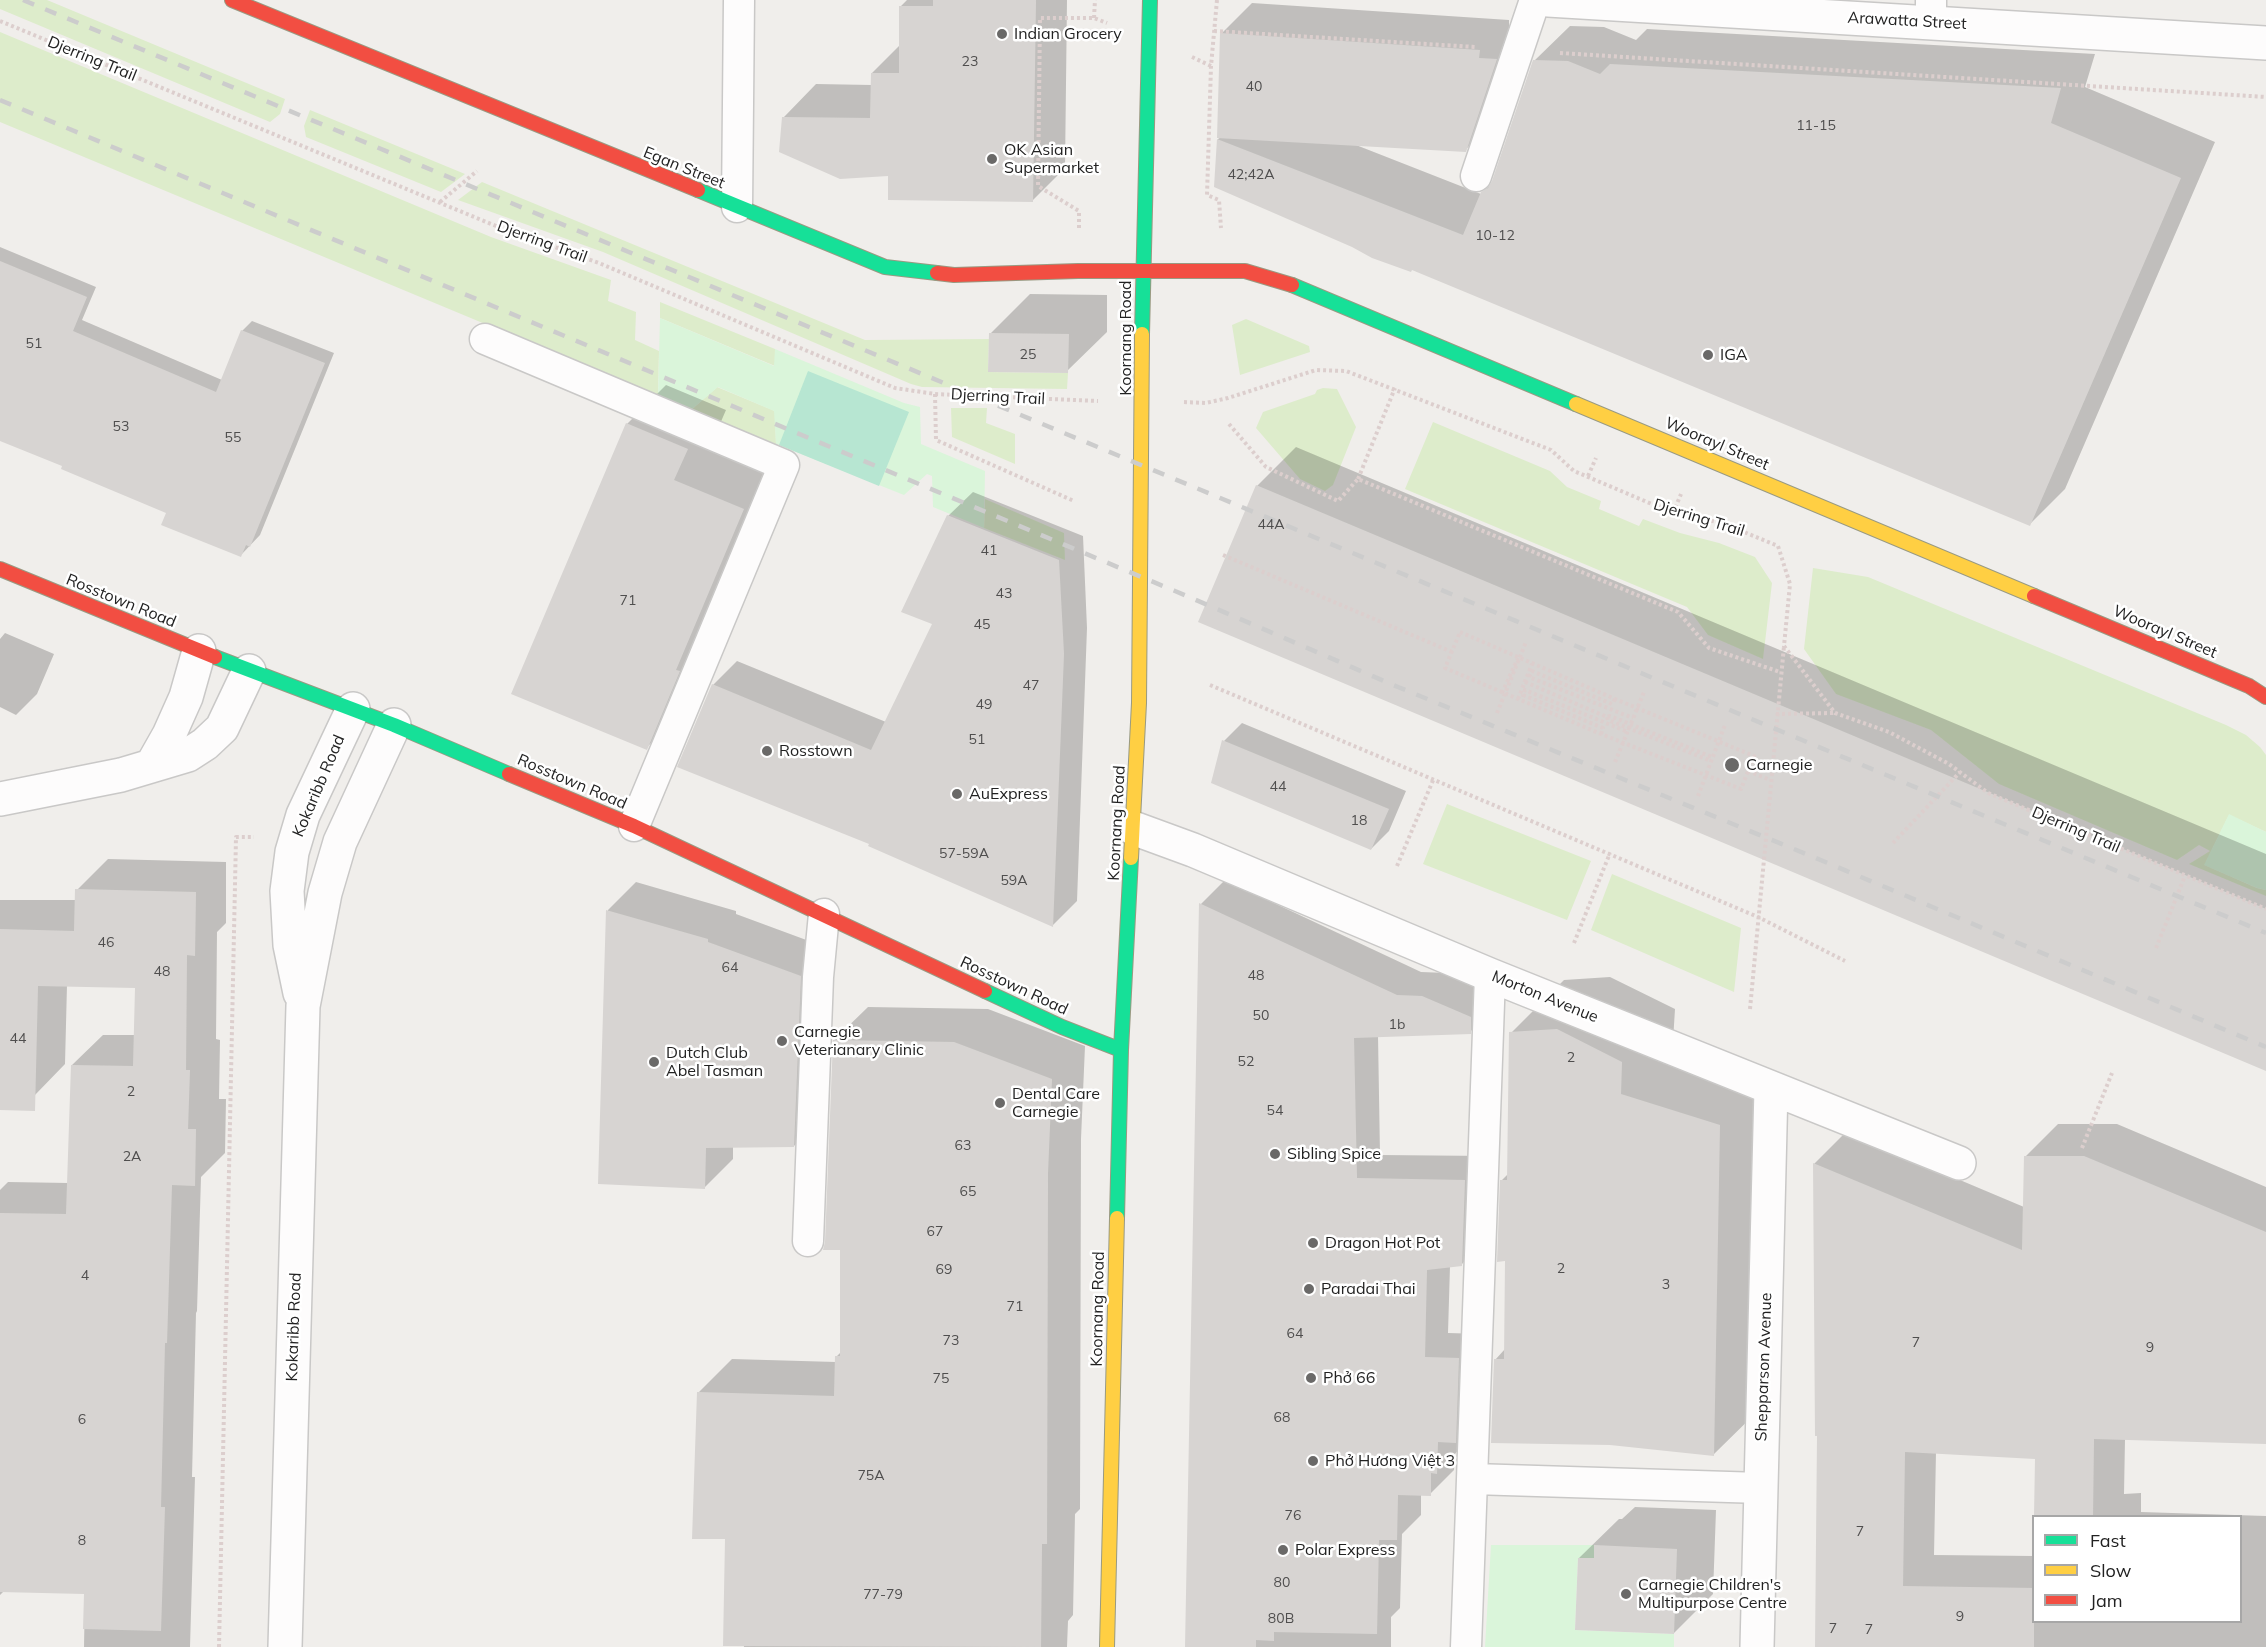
<!DOCTYPE html>
<meta charset="utf-8">
<style>
body{margin:0}
#map{position:relative;width:2266px;height:1647px;overflow:hidden;background:#f0eeeb;font-family:Mulish,sans-serif}
canvas{display:block}
.legend{position:absolute;left:2032px;top:1515px;width:210px;height:108px;box-sizing:border-box;background:#fff;border:2px solid #a7a7a7;margin:0;padding:8px 10px;list-style:none;font-size:18px;color:#222}
.legend li{display:flex;align-items:center;gap:12px;height:30px}
.legend b{width:30px;border:2px solid #a7a7a7}
</style>
<div id="map">
<canvas width="2266" height="1647"></canvas>
<ul class="legend">
<li><b style="height:8px;background:#16e098"></b>Fast</li>
<li><b style="height:8px;background:#ffcf43"></b>Slow</li>
<li><b style="height:8px;background:#f24e42"></b>Jam</li>
</ul>
</div>
<script>
const ctx = document.querySelector('canvas').getContext('2d');
ctx.lineJoin = 'round';
function paint(path, color) {
  ctx.fillStyle = color;
  ctx.fill(path, 'evenodd');
}
function poly(rows) {
  const path = new Path2D();
  for (const r of rows) {
    path.moveTo(r[0], r[1]);
    for (let i = 2; i < r.length; i += 2) path.lineTo(r[i], r[i + 1]);
  }
  return path;
}
function trace(path, color, width, dash) {
  ctx.strokeStyle = color;
  ctx.lineWidth = width;
  ctx.lineCap = dash ? 'butt' : 'round';
  ctx.setLineDash(dash || []);
  ctx.stroke(path);
}
function write(font, color, halo, rows, align = 'center') {
  ctx.font = font + ' Mulish,sans-serif';
  ctx.lineWidth = 5;
  ctx.setLineDash([]);
  ctx.textBaseline = 'middle';
  ctx.strokeStyle = halo;
  ctx.fillStyle = color;
  for (const [text, x, y, turn = 0] of rows) {
    ctx.save();
    ctx.translate(x, y);
    ctx.rotate((+turn || 0) * Math.PI / 180);
    ctx.textAlign = isNaN(turn) ? turn : align;
    if (halo) ctx.strokeText(text, 0, 0);
    ctx.fillText(text, 0, 0);
    ctx.restore();
  }
}
const grass = poly([
 [0,0,47,0,285,99,280,114,270,122,0,9],
 [0,32,491,237,611,280,608,301,636,312,635,340,659,351,658,396,0,122],
 [310,110,465,174,441,192,306,137,304,126],
 [482,182,865,340,989,339,988,372,1068,373,1067,389,922,387,911,384,603,252,458,200],
 [660,302,775,349,775,366,660,318],
 [1246,319,1309,346,1310,352,1240,375,1232,325],
 [717,387,775,411,776,444,691,410],
 [1323,388,1337,389,1356,427,1333,485,1325,491,1300,479,1256,428,1263,412,1315,394,1317,390],
 [951,408,987,408,986,423,1015,434,1015,464,952,437],
 [1433,422,1550,471,1567,487,1601,501,1599,509,1639,526,1643,519,1680,533,1719,543,1755,557,1772,583,1763,659,1708,635,1687,607,1405,489],
 [985,499,1064,533,1065,560,984,528],
 [1813,568,1868,577,2226,725,2246,735,2260,747,2266,755,2266,832,2229,815,2205,865,2257,888,2266,890,2266,896,2189,864,2210,851,2199,845,2177,860,1999,784,1931,730,1836,694,1804,649],
 [1447,804,1591,861,1567,920,1423,864],
 [1612,874,1741,928,1734,992,1591,930]
]);
const park = poly([
 [660,318,774,366,775,349,904,403,920,407,921,444,985,471,984,528,933,507,932,476,927,474,904,495,776,444,774,411,718,387,691,410,658,396],
 [2229,814,2266,832,2266,890,2257,888,2204,865],
 [1491,1545,1594,1545,1594,1558,1578,1558,1575,1630,1674,1634,1674,1647,1485,1647]
]);
const pitch = poly([
 [808,371,909,412,879,486,779,445]
]);
const shadow = poly([
 [907,0,1067,0,1065,168,1032,201,889,174,784,117,816,84,872,85,872,73,900,45,901,6],
 [1252,3,1509,20,1509,28,1526,29,1496,120,1465,150,1356,145,1481,194,1494,181,1534,61,1570,26,1604,27,1636,40,1647,29,2095,54,2085,87,2215,142,2065,489,2030,524,1353,245,1215,186,1218,139,1221,137,1221,34],
 [0,247,96,287,82,320,222,380,242,331,252,321,334,353,260,535,241,555,168,512,64,465,0,439],
 [1030,294,1107,295,1107,332,1067,371,990,334],
 [666,385,726,410,713,440,782,470,686,709,646,748,627,424],
 [1296,447,2266,854,2266,1069,1257,486],
 [973,492,1083,536,1087,628,1077,901,1053,925,871,843,713,685,737,661,886,722,934,624,948,516],
 [5,633,54,654,37,694,16,715,0,707,0,639],
 [1242,723,1406,791,1389,831,1371,849,1224,741],
 [108,859,226,862,226,923,217,932,216,1039,220,1040,219,1099,226,1099,225,1153,201,1177,197,1311,196,1313,192,1477,195,1477,190,1647,84,1647,85,1592,5,1590,0,1595,0,1190,8,1182,69,1183,72,1065,103,1035,135,1035,136,987,67,985,65,1064,35,1095,0,1094,0,900,76,900,77,890],
 [1225,880,1421,972,1447,973,1495,993,1494,1008,1470,1032,1378,1035,1380,1155,1489,1156,1486,1240,1462,1264,1450,1266,1448,1333,1483,1334,1460,1448,1455,1454,1454,1470,1430,1494,1421,1494,1421,1515,1402,1534,1400,1608,1391,1617,1391,1647,1187,1647,1201,904],
 [636,882,736,911,736,914,828,948,822,1117,794,1146,733,1146,733,1159,705,1187,600,1182,608,910],
 [1610,977,1675,1009,1673,1041,1773,1072,1767,1402,1714,1454,1495,1360,1505,1349,1507,1259,1501,1181,1508,1174,1511,1033,1564,980],
 [868,1007,988,1009,1085,1046,1081,1139,1080,1509,1075,1514,1073,1615,1068,1621,1067,1647,744,1647,726,1537,698,1393,732,1359,836,1362,836,1357,842,1351,842,1248,834,1040],
 [2058,1124,2117,1124,2266,1187,2266,1442,2125,1439,2124,1494,2141,1493,2141,1512,2266,1516,2266,1647,1817,1647,1819,1435,1814,1164,1846,1132,2024,1207,2026,1156],
 [1936,1452,2036,1457,2036,1516,2240,1516,2240,1622,2034,1622,2034,1556,1934,1555],
 [1635,1507,1716,1510,1713,1594,1674,1633,1579,1558,1619,1519,1622,1519]
]);
const building = poly([
 [933,0,1036,0,1033,202,888,200,888,176,840,179,779,152,782,117,870,118,871,73,899,73,899,6,933,6],
 [1220,33,1480,50,1479,58,1497,59,1466,152,1217,138],
 [1533,60,1568,61,1600,74,1610,64,2061,88,2051,123,2181,178,2030,526,1412,270,1411,272,1372,258,1352,247,1214,187,1217,139,1463,235,1481,192,1488,188,1492,181],
 [0,261,87,297,73,331,216,392,241,330,325,363,250,547,246,545,241,557,161,525,166,513,61,469,62,466,0,441],
 [989,333,1069,334,1068,373,988,372],
 [626,423,688,449,674,480,744,509,676,670,680,671,647,750,511,694],
 [1256,485,2266,909,2266,1071,1198,622],
 [947,515,1059,560,1064,654,1053,927,868,846,869,844,677,767,712,684,871,750,932,624,901,612],
 [1222,740,1389,809,1371,850,1211,783],
 [75,889,196,892,195,956,187,955,186,1070,190,1070,188,1129,196,1129,195,1186,172,1185,167,1343,165,1343,161,1507,165,1507,161,1631,83,1629,84,1594,0,1592,0,1213,66,1214,71,1065,133,1066,135,988,38,986,35,1111,0,1110,0,929,74,931],
 [1199,903,1397,995,1422,996,1471,1017,1471,1034,1354,1038,1357,1178,1465,1180,1462,1266,1427,1270,1425,1357,1459,1358,1456,1443,1438,1442,1437,1474,1431,1473,1431,1496,1398,1495,1397,1540,1379,1540,1377,1634,1274,1632,1274,1641,1256,1640,1256,1647,1185,1647],
 [606,910,708,939,708,942,801,976,794,1147,706,1148,705,1189,598,1184],
 [1557,1029,1622,1062,1621,1094,1720,1125,1714,1456,1610,1445,1491,1443,1494,1359,1504,1359,1505,1261,1497,1262,1500,1180,1507,1180,1509,1032],
 [833,1040,954,1042,1052,1079,1048,1173,1047,1544,1042,1544,1041,1647,723,1646,725,1539,692,1539,697,1392,834,1396,835,1356,840,1356,840,1250,823,1250,825,1242],
 [2024,1156,2084,1156,2266,1232,2266,1444,2094,1439,2093,1516,2034,1516,2035,1459,1905,1452,1903,1586,2034,1588,2034,1647,1815,1647,1817,1436,1815,1436,1813,1163,2022,1250],
 [1594,1545,1677,1549,1674,1634,1575,1630,1578,1558,1594,1558]
]);
const path = poly([
 [1217,0,1211,66,1207,195,1219,200,1221,228],
 [1094,18,1095,0],
 [0,21,496,226,599,263,895,388,935,394,1098,401],
 [1214,31,1475,47],
 [1560,53,2266,97],
 [1192,57,1211,66],
 [440,202,477,171],
 [1079,228,1079,211,1038,186,1040,18,1094,18,1107,23],
 [935,394,936,440,1074,501],
 [1184,402,1206,403,1228,398,1316,370,1346,371,1551,450,1574,471,1673,513,1722,523,1778,546,1790,584,1784,646,1835,713,1889,732,1949,764,1988,793,2266,909],
 [1229,424,1266,467,1338,501,1358,479,1678,612,1709,648,1780,672],
 [1588,476,1596,458],
 [1358,479,1395,388],
 [1673,513,1681,494],
 [1223,555,1452,652],
 [1460,632,1615,699,1754,756,1741,789,1601,734,1445,668,1460,632],
 [1525,682,1607,717,1610,716,1712,757],
 [1210,685,1758,917,1845,961],
 [1502,693,1518,658],
 [1518,699,1532,664],
 [1615,699,1612,704,1532,671,1529,677,1633,718],
 [1776,714,1834,713],
 [1607,717,1608,720,1711,761],
 [1601,734,1603,728,1523,695,1525,690,1628,732],
 [1748,771,1770,780],
 [1893,843,1960,772],
 [1397,866,1434,778],
 [1574,943,1610,853],
 [2156,948,2185,876],
 [1750,1009,1784,646],
 [2082,1148,2112,1073],
 [219,1647,236,837,254,837]
]);
const lane = poly([
 [1931,22,1931,0],
 [1476,176,1535,0],
 [737,207,739,0],
 [485,339,784,465,634,826],
 [808,1241,818,977,824,914],
 [1473,1479,1761,1488],
 [1466,1647,1490,975]
]);
const street = poly([
 [1548,0,2266,43],
 [152,765,169,735,186,697,199,651],
 [0,799,121,775,188,755,205,744,222,728,249,671],
 [1133,828,1193,850,1490,975,1959,1163],
 [300,993,290,945,287,891,292,852,303,815,353,709],
 [285,1647,303,1006,325,893,340,842,394,725],
 [1757,1647,1771,1088]
]);
const fast = poly([
 [698,190,885,267,937,273],
 [1292,285,1576,404],
 [1142,334,1150,0],
 [215,657,394,725,509,774],
 [985,991,1062,1027,1121,1050],
 [1117,1218,1121,1050,1131,858]
]);
const slow = poly([
 [1576,404,2034,596],
 [1131,858,1139,703,1142,334],
 [1107,1647,1117,1218]
]);
const jam = poly([
 [232,0,698,190],
 [937,273,954,275,1078,271,1245,271,1292,285],
 [0,569,215,657],
 [2034,596,2249,686,2266,697],
 [509,774,634,826,985,991]
]);
const rail = poly([
 [23,0,2266,933],
 [0,100,1175,591,1398,687,1811,856,2266,1047]
]);
const pathBridge = poly([
 [1497,713,1526,642],
 [1615,762,1644,692],
 [1698,796,1725,725]
]);
const markers = [
 [1002,34,6,"#6a6968"],
 [992,159,6,"#6a6968"],
 [1708,355,6,"#6a6968"],
 [767,751,6,"#6a6968"],
 [1732,765,8,"#6a6968"],
 [957,794,6,"#6a6968"],
 [782,1041,6,"#6a6968"],
 [654,1062,6,"#6a6968"],
 [1000,1103,6,"#6a6968"],
 [1275,1154,6,"#6a6968"],
 [1313,1243,6,"#6a6968"],
 [1309,1289,6,"#6a6968"],
 [1311,1378,6,"#6a6968"],
 [1313,1461,6,"#6a6968"],
 [1283,1550,6,"#6a6968"],
 [1626,1594,6,"#6a6968"]
];
const numberNames = [
 ["23",970,62],
 ["40",1254,87],
 ["11-15",1816,126],
 ["42;42A",1251,175],
 ["10-12",1495,236],
 ["51",34,344],
 ["25",1028,355],
 ["53",121,427],
 ["55",233,438],
 ["44A",1271,525],
 ["41",989,551],
 ["43",1004,594],
 ["71",628,601],
 ["45",982,625],
 ["47",1031,686],
 ["49",984,705],
 ["51",977,740],
 ["44",1278,787],
 ["18",1359,821],
 ["57-59A",964,854],
 ["59A",1014,881],
 ["46",106,943],
 ["64",730,968],
 ["48",162,972],
 ["48",1256,976],
 ["50",1261,1016],
 ["1b",1397,1025],
 ["44",18,1039],
 ["2",1571,1058],
 ["52",1246,1062],
 ["2",131,1092],
 ["54",1275,1111],
 ["63",963,1146],
 ["2A",132,1157],
 ["65",968,1192],
 ["67",935,1232],
 ["2",1561,1269],
 ["69",944,1270],
 ["4",85,1276],
 ["3",1666,1285],
 ["71",1015,1307],
 ["64",1295,1334],
 ["73",951,1341],
 ["7",1916,1343],
 ["9",2150,1348],
 ["75",941,1379],
 ["68",1282,1418],
 ["6",82,1420],
 ["75A",871,1476],
 ["76",1293,1516],
 ["7",1860,1532],
 ["8",82,1541],
 ["80",1282,1583],
 ["77-79",883,1595],
 ["9",1960,1617],
 ["80B",1281,1619],
 ["7",1833,1629],
 ["7",1869,1630]
];
const streetNames = [
 ["Arawatta Street",1907,21,3],
 ["Djerring Trail",92,59,22],
 ["Egan Street",684,168,22],
 ["Djerring Trail",542,242,20],
 ["Koornang Road",1126,338,-90],
 ["Djerring Trail",998,397,3],
 ["Woorayl Street",1717,444,23],
 ["Djerring Trail",1699,518,17],
 ["Rosstown Road",121,601,22],
 ["Woorayl Street",2165,632,23],
 ["Rosstown Road",572,782,23],
 ["Kokaribb Road",319,786,-67],
 ["Koornang Road",1117,823,-87],
 ["Djerring Trail",2076,830,23],
 ["Rosstown Road",1014,986,25],
 ["Morton Avenue",1545,997,22],
 ["Koornang Road",1098,1309,-89],
 ["Kokaribb Road",294,1327,-88],
 ["Shepparson Avenue",1764,1367,-88]
];
const poiNames = [
 ["Indian Grocery",1014,34],
 ["OK Asian",1004,150],
 ["Supermarket",1004,168],
 ["IGA",1720,355],
 ["Rosstown",779,751],
 ["Carnegie",1746,765],
 ["AuExpress",969,794],
 ["Carnegie",794,1032],
 ["Veterianary Clinic",794,1050],
 ["Dutch Club",666,1053],
 ["Abel Tasman",666,1071],
 ["Dental Care",1012,1094],
 ["Carnegie",1012,1112],
 ["Sibling Spice",1287,1154],
 ["Dragon Hot Pot",1325,1243],
 ["Paradai Thai",1321,1289],
 ["Phở 66",1323,1378],
 ["Phở Hương Việt 3",1325,1461],
 ["Polar Express",1295,1550],
 ["Carnegie Children's",1638,1585],
 ["Multipurpose Centre",1638,1603]
];
paint(grass, '#ddeccb');
paint(park, '#daf5da');
paint(pitch, '#b7e6d2');
paint(shadow, '#0003');
paint(building, '#d7d4d2');
trace(lane, '#c9c8c7', 33);
trace(street, '#c9c8c7', 36);
trace(fast, '#999a82', 16);
trace(slow, '#999a82', 16);
trace(jam, '#999a82', 16);
trace(path, '#dccecd', 4, [3, 3]);
trace(lane, '#fdfcfc', 30);
trace(street, '#fdfcfc', 33);
trace(fast, '#16e098', 14);
trace(slow, '#ffcf43', 14);
trace(jam, '#f24e42', 14);
trace(rail, '#ccc', 4.5, [12, 12]);
trace(pathBridge, '#dccecd', 4, [3, 3]);
for (const [x, y, r, color] of markers) {
  const dot = new Path2D();
  dot.arc(x, y, r, 0, 2 * Math.PI);
  ctx.fillStyle = color;
  ctx.fill(dot);
  trace(dot, '#fff', 2);
}
write('14px', '#4f4e4e', null, numberNames);
write('16px', '#222', '#fff', streetNames);
write('16px', '#222', '#fff', poiNames, 'left');
</script>
